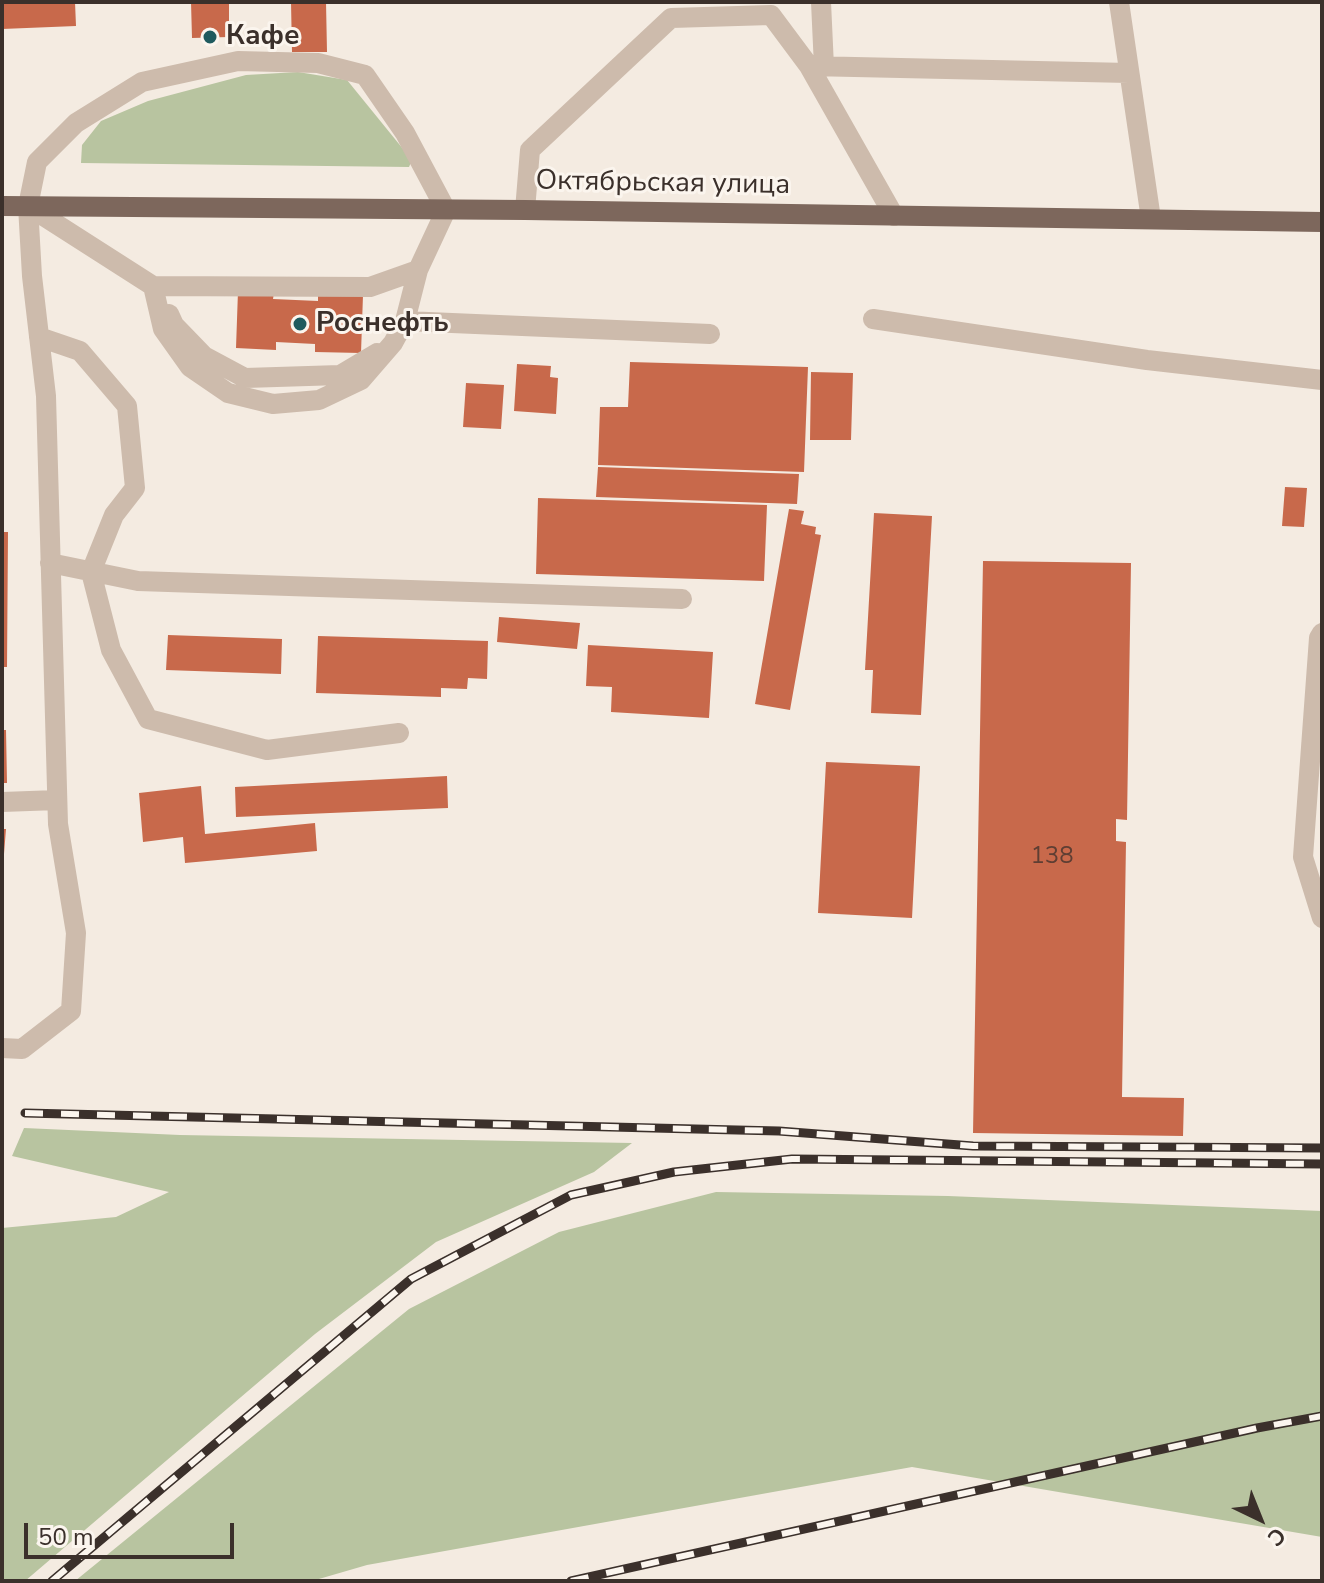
<!DOCTYPE html>
<meta charset="utf-8">
<style>
body{margin:0}
#map{position:relative;width:1324px;height:1583px;overflow:hidden;background:#f4ebe1;font-family:"Nunito Sans",sans-serif}
canvas{display:block}
.frame{position:absolute;inset:0;border:4px solid #3b302b;pointer-events:none}
.north{position:absolute;left:1220px;top:1479px;width:80px;height:80px;-webkit-text-stroke:6px #fbf5ee;paint-order:stroke;rotate:137deg;font-size:22px;font-weight:700;line-height:32px;text-align:center;color:#3b302b}
.north::after{content:'';display:block;margin:auto;width:28px;height:36px;background:#3b302b;clip-path:polygon(50% 0,100% 100%,50% 72%,0 100%)}
.scale{position:absolute;left:24px;top:1523px;width:210px;height:36px;box-sizing:border-box;border:4px solid #3b302b;border-top:0;padding-left:10px;font-size:24px;line-height:28px;white-space:nowrap;color:#3b302b;-webkit-text-stroke:6px #fbf5ee;paint-order:stroke}
</style>
<div id="map">
<canvas width="1324" height="1583"></canvas>
<div class="frame"></div>
<div class="north">С</div>
<div class="scale">50 m</div>
</div>
<script>
const ctx = document.querySelector('canvas').getContext('2d');
ctx.lineJoin = 'round';
function paint(path, color) {
  ctx.fillStyle = color;
  ctx.fill(path, 'evenodd');
}
function poly(rows) {
  const path = new Path2D();
  for (const r of rows) {
    path.moveTo(r[0], r[1]);
    for (let i = 2; i < r.length; i += 2) path.lineTo(r[i], r[i + 1]);
  }
  return path;
}
function trace(path, color, width, dash) {
  ctx.strokeStyle = color;
  ctx.lineWidth = width;
  ctx.lineCap = dash ? 'butt' : 'round';
  ctx.setLineDash(dash || []);
  ctx.stroke(path);
}
function write(font, color, halo, rows, align = 'center') {
  ctx.font = font + ' "Nunito Sans",sans-serif';
  ctx.lineWidth = 6;
  ctx.setLineDash([]);
  ctx.textBaseline = 'middle';
  ctx.strokeStyle = halo;
  ctx.fillStyle = color;
  for (const [text, x, y, turn = 0] of rows) {
    ctx.save();
    ctx.translate(x, y);
    ctx.rotate((+turn || 0) * Math.PI / 180);
    ctx.textAlign = isNaN(turn) ? turn : align;
    if (halo) ctx.strokeText(text, 0, 0);
    ctx.fillText(text, 0, 0);
    ctx.restore();
  }
}
const green = poly([
 [298,72,347,80,412,160,409,167,81,163,82,145,101,121,148,101,246,75],
 [24,1128,180,1135,632,1143,594,1172,436,1242,315,1334,25,1581,2,1581,2,1228,116,1217,169,1192,12,1156],
 [716,1192,948,1196,1322,1211,1322,1537,912,1467,367,1565,312,1581,75,1581,409,1309,559,1232]
]);
const building = poly([
 [2,2,75,2,76,26,2,29],
 [191,2,229,2,229,37,192,38],
 [291,2,326,2,327,52,292,52],
 [238,291,274,293,273,299,318,301,318,294,363,295,361,353,315,352,315,344,276,342,276,350,236,348],
 [630,362,808,367,804,472,598,465,600,407,628,407],
 [517,364,551,366,550,377,558,378,556,414,514,411],
 [811,372,853,373,851,440,810,440],
 [466,383,504,385,501,429,463,427],
 [598,467,799,474,797,504,596,497],
 [1285,487,1307,488,1304,527,1282,526],
 [538,498,767,505,764,581,536,574],
 [789,509,804,511,801,524,816,527,815,534,821,535,790,710,755,704],
 [874,513,932,516,921,715,871,713,873,670,865,670],
 [2,532,8,532,7,667,2,667],
 [983,561,1131,563,1127,820,1116,819,1116,841,1126,842,1122,1097,1184,1098,1183,1136,973,1133],
 [499,617,580,623,577,649,497,642],
 [168,635,282,639,281,674,166,670],
 [318,636,488,641,487,679,468,678,467,689,441,688,441,697,316,693],
 [588,645,713,652,709,718,611,712,612,687,586,686],
 [2,730,6,730,7,783,2,783],
 [826,762,920,766,912,918,818,913],
 [447,776,448,808,236,817,235,787],
 [201,786,205,834,315,823,317,851,185,863,183,837,143,842,139,793],
 [2,829,6,829,4,854,2,854]
]);
const minor = poly([
 [821,2,824,67],
 [1119,2,1151,219],
 [809,66,1129,73],
 [525,210,530,150,671,18,771,15,809,66,894,216],
 [153,286,163,329,190,367,228,393,273,404,319,400,361,380,393,343,405,321,418,270],
 [169,314,174,325,204,356,245,378,340,375,377,353],
 [873,319,1147,360,1322,380],
 [405,321,710,334],
 [39,337,80,351,127,406,135,488,114,515,91,572,111,650,148,719,267,750,399,733],
 [50,563,138,581,682,599],
 [1322,633,1319,638,1303,857,1322,918],
 [2,802,57,800],
 [2,1048,22,1049,71,1011,76,933,58,824,46,396,32,276,28,206,37,162,76,123,142,82,238,61,318,63,365,75,405,133,446,210,418,270,370,287,153,286,28,206]
]);
const major = poly([
 [2,206,525,210,1322,222]
]);
const rail = poly([
 [25,1113,779,1131,973,1146,1322,1148],
 [52,1581,411,1279,571,1195,674,1172,792,1159,1322,1164],
 [571,1581,1257,1428,1322,1416]
]);
const markers = [
 [210,37,8,"#1f5a5e"],
 [300,324,8,"#1f5a5e"]
];
const numberNames = [
 ["138",1052,857]
];
const poiNames = [
 ["Кафе",226,37],
 ["Роснефть",316,324]
];
const streetNames = [
 ["Октябрьская улица",663,184,1]
];
paint(green, '#b8c4a0');
paint(building, '#c8694b');
trace(minor, '#cdbbac', 20);
trace(major, '#7d675c', 20);
trace(rail, '#3b302b', 9);
trace(rail, '#fbf5ee', 6, [18]);
for (const [x, y, r, color] of markers) {
  const dot = new Path2D();
  dot.arc(x, y, r, 0, 2 * Math.PI);
  ctx.fillStyle = color;
  ctx.fill(dot);
  trace(dot, '#fbf5ee', 3);
}
write('24px', '#5e3e33', null, numberNames);
write('bold 28px', '#3b302b', '#fbf5ee', poiNames, 'left');
write('28px', '#3b302b', '#fbf5ee', streetNames);
</script>
